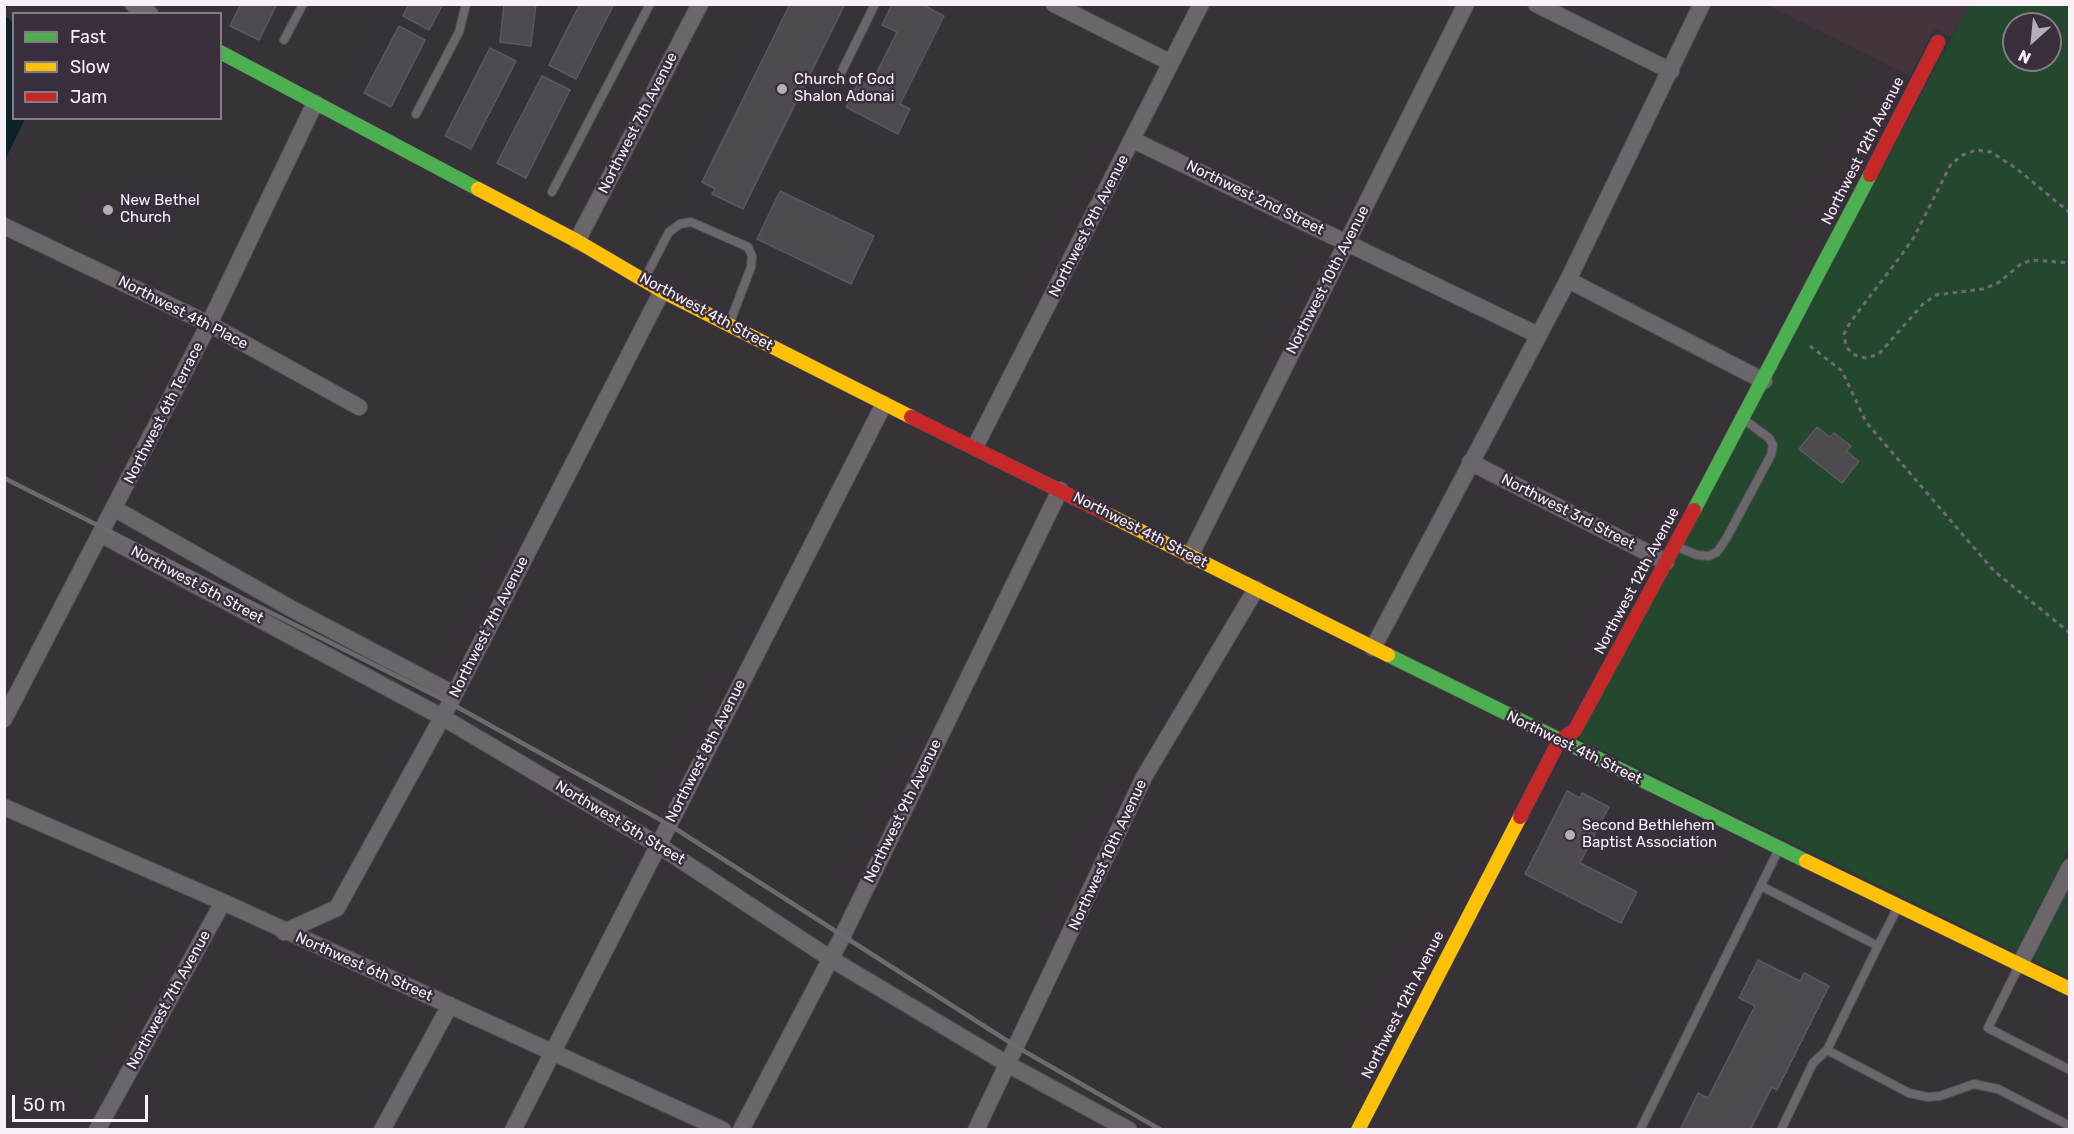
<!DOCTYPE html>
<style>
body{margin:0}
#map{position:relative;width:2074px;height:1134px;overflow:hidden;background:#373238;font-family:Rubik,sans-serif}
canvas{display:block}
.frame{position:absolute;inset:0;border:6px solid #f8f1fa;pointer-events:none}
.legend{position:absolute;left:12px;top:12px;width:210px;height:108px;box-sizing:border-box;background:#382e3c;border:2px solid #857c88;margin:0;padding:8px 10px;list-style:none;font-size:18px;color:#f8f1fa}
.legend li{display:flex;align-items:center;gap:12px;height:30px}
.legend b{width:30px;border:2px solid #857c88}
.north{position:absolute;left:2002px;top:12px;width:60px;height:60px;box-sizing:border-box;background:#382e3c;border:2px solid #857c88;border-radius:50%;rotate:207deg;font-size:16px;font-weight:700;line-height:24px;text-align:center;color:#f8f1fa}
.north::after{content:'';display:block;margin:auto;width:21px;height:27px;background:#b4aeb6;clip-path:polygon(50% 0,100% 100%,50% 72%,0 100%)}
.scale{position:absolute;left:12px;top:1095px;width:136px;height:27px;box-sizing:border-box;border:3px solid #f8f1fa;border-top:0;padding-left:8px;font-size:18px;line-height:21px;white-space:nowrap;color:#f8f1fa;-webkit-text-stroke:4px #382e3c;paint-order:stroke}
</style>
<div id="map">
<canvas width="2074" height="1134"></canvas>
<div class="frame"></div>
<ul class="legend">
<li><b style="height:8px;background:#4caf50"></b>Fast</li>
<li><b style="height:8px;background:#ffc107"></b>Slow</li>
<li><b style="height:8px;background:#c62828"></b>Jam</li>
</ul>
<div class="north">N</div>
<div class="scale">50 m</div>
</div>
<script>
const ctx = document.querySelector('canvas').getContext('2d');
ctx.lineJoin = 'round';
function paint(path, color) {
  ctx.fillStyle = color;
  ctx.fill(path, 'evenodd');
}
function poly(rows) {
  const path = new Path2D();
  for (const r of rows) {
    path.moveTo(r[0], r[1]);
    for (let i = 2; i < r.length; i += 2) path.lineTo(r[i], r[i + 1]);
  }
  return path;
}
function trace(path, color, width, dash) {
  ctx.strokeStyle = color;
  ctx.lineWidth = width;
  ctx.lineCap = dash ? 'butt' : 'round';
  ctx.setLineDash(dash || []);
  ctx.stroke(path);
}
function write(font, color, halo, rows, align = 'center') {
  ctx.font = font + ' Rubik,sans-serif';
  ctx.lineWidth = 5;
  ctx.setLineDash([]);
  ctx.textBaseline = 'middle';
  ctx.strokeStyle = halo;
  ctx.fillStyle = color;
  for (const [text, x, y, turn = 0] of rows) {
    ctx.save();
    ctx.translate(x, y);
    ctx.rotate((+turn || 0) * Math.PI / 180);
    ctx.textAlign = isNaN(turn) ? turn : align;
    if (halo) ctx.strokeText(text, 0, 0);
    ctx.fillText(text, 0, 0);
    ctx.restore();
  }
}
const commercial = poly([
 [1767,5,1969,5,1946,46,1951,37,1934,29,1910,76]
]);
const green = poly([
 [1969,5,2069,5,2069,847,2016,952,1579,739],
 [2014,24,2050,24,2050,60,2014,60],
 [2069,888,2069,978,2033,960]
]);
const water = poly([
 [5,15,13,23,14,118,25,119,5,160]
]);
const building = poly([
 [241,4,277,4,259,40,230,26,241,4],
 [409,4,443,4,429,30,403,16,409,4],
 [504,4,536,4,531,46,500,42,504,4],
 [580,4,614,4,576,79,549,65,580,4],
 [790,4,845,4,743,209,712,194,715,189,702,182,790,4],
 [892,4,921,4,944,16,900,104,910,109,898,134,846,107,859,81,870,86,897,32,882,25,892,4],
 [399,26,425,40,391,107,364,93,399,26],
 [490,48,516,61,471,149,445,136,490,48],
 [542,76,570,90,526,178,497,163,542,76],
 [780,191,874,236,851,284,757,239,780,191],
 [1817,427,1830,437,1834,433,1851,446,1846,451,1859,461,1842,483,1799,449,1817,427],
 [1567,791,1580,798,1582,793,1609,807,1580,863,1637,892,1621,923,1525,874,1567,791],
 [1758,960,1800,981,1804,973,1829,986,1777,1090,1772,1087,1750,1130,1680,1130,1698,1093,1708,1098,1755,1006,1739,998,1758,960]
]);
const path = poly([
 [2070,213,2017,169,1991,152,1976,150,1963,155,1951,164,1914,237,1900,257,1851,321,1844,334,1846,347,1855,355,1866,358,1879,354,1923,304,1936,295,1983,289,1998,283,2021,264,2032,260,2070,263],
 [1810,346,1842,371,1866,422,1994,571,2070,633]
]);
const lane = poly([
 [284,40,303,4],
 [841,73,875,4],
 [416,114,459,32,466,4],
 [552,192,650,4],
 [645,278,669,232,680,224,691,222,748,247,752,256,751,267,730,322],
 [1675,546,1697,555,1709,556,1717,552,1726,539,1771,455,1773,445,1769,438,1746,421],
 [1761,886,1878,946,1827,1050,1813,1063,1781,1130],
 [1878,946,1898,907],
 [2019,966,1988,1028,2070,1070],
 [1827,1050,1909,1093,1927,1097,1940,1096,1974,1084,1998,1089,2070,1126],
 [1640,1130,1779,849]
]);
const street = poly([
 [133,4,150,14],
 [1054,4,1171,63],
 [1536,4,1671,71],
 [1133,140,1538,335],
 [4,226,209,324,359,407],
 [577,241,700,4],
 [1568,280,1764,381],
 [975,447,1201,4],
 [1470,462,1666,562],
 [115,509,292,609,454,694],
 [102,535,442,717,658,845,831,959,1009,1065,1129,1130],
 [1190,556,1466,4],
 [1373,648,1568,280,1702,4],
 [4,719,209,324,315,103],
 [4,807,223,902,723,1130],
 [284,932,337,908,450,703,662,291],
 [2019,966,2070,867],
 [97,1130,223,902],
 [382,1130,450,1005],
 [513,1130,884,404],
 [741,1130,842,937,1060,490],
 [976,1130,1144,777,1256,589]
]);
const fast = poly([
 [220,52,478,189],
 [1694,510,1870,175],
 [1388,655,1806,861]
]);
const slow = poly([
 [478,189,577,241,662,291,911,417],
 [1109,515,1388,655],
 [1806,861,2070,989],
 [1358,1130,1520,817]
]);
const jam = poly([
 [1870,175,1938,42],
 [911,417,1109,515],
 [1520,817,1559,741,1575,730,1694,510]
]);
const rail = poly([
 [4,478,450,703,668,824,1017,1047,1161,1130]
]);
const markers = [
 [782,89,6,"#b4aeb6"],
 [108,210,6,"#b4aeb6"],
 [1570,835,6,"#b4aeb6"]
];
const poiNames = [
 ["Church of God",794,80],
 ["Shalon Adonai",794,97],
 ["New Bethel",120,201],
 ["Church",120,218],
 ["Second Bethlehem",1582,826],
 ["Baptist Association",1582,843]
];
const streetNames = [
 ["Northwest 7th Avenue",638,123,-63],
 ["Northwest 12th Avenue",1863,151,-63],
 ["Northwest 2nd Street",1255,198,26],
 ["Northwest 9th Avenue",1089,226,-63],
 ["Northwest 10th Avenue",1328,280,-63],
 ["Northwest 4th Street",706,312,28],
 ["Northwest 4th Place",183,313,27],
 ["Northwest 6th Terrace",164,413,-63],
 ["Northwest 3rd Street",1568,512,27],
 ["Northwest 4th Street",1140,530,27],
 ["Northwest 12th Avenue",1637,581,-62],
 ["Northwest 5th Street",197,585,28],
 ["Northwest 7th Avenue",489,627,-63],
 ["Northwest 4th Street",1574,748,26],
 ["Northwest 8th Avenue",706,751,-63],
 ["Northwest 9th Avenue",903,811,-64],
 ["Northwest 5th Street",620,823,31],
 ["Northwest 10th Avenue",1108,855,-65],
 ["Northwest 6th Street",364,967,24],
 ["Northwest 7th Avenue",169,1000,-61],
 ["Northwest 12th Avenue",1403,1005,-63]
];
paint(commercial, '#43343e');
paint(green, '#23482e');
paint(water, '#0b2226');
paint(building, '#4d4b50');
trace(building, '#5b5960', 1.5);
trace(lane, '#524e54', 10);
trace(street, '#524e54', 18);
trace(fast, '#524e54', 15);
trace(slow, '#524e54', 15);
trace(jam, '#524e54', 15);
trace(path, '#6f6c70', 3, [4.5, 4.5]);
trace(lane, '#6a666c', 8);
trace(street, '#6a666c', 16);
trace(fast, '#4caf50', 14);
trace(slow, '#ffc107', 14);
trace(jam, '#c62828', 14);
trace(rail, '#6d696e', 4.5);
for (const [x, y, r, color] of markers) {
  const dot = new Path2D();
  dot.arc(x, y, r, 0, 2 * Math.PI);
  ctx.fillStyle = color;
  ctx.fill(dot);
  trace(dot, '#382e3c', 2);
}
write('15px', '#f8f1fa', '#382e3c', poiNames, 'left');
write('15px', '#f8f1fa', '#382e3c', streetNames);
</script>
